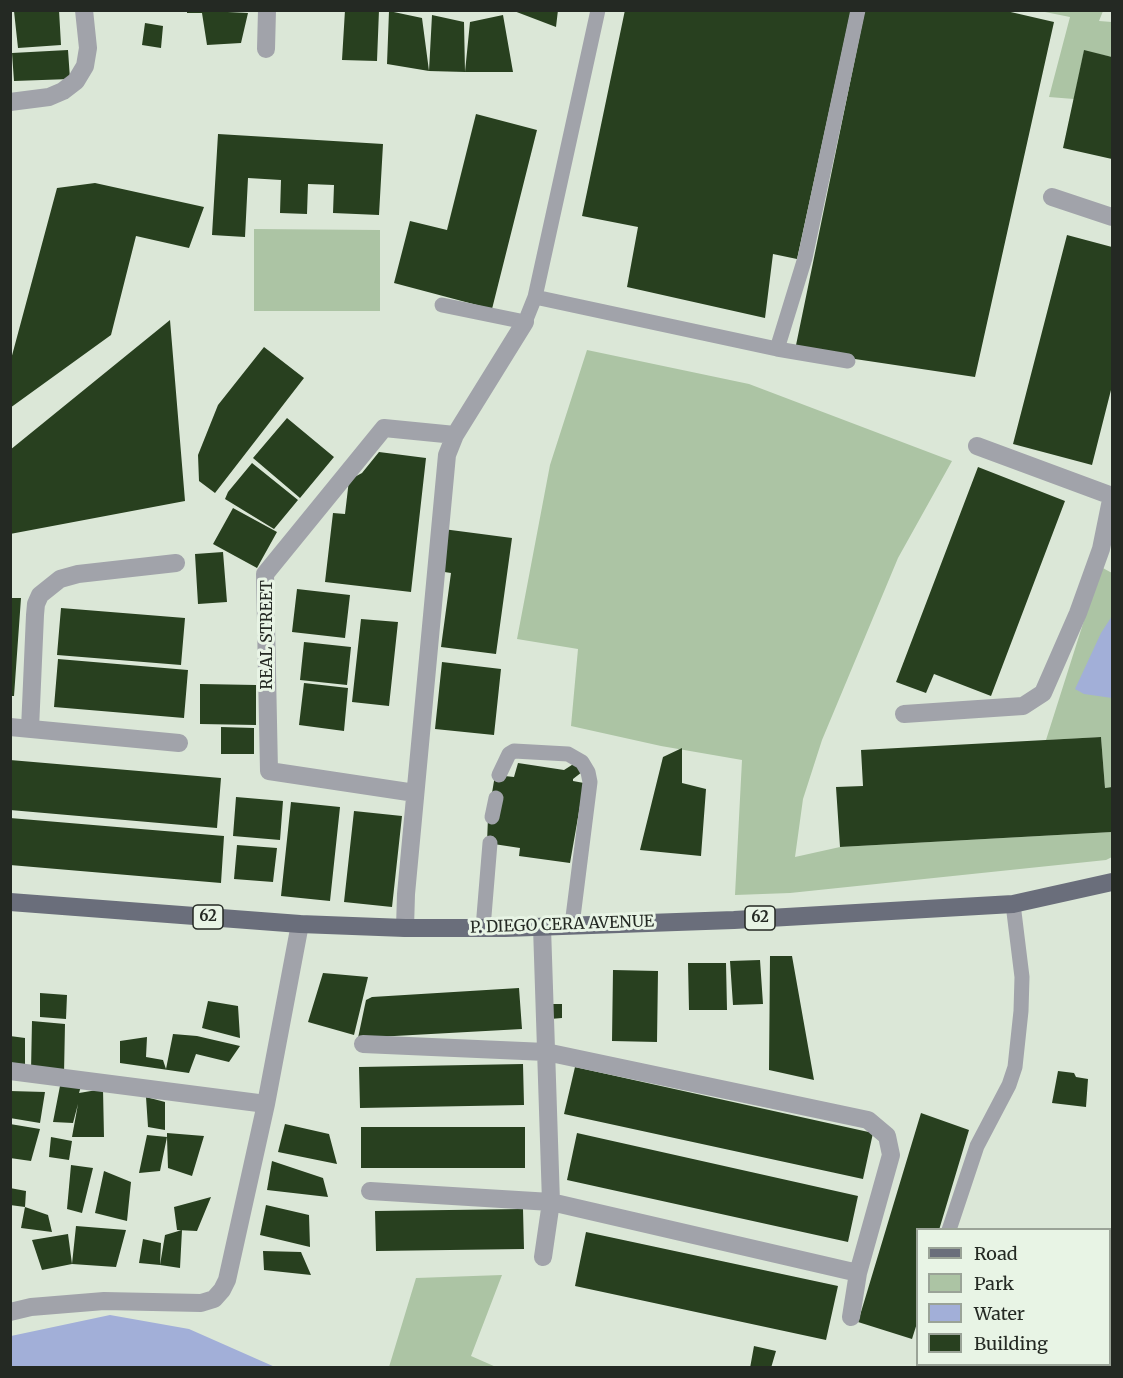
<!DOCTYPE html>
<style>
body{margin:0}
#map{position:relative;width:1123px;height:1378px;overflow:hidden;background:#dbe7d7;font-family:Merriweather,serif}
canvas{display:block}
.frame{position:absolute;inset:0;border:12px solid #242923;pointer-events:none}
.legend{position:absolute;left:916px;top:1228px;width:195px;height:138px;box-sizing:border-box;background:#e8f4e5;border:2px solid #9aa397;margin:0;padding:8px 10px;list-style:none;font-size:18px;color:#242923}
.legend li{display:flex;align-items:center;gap:12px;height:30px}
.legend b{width:30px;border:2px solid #9aa397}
</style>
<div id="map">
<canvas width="1123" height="1378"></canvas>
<div class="frame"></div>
<ul class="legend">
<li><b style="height:8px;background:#6a6e7b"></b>Road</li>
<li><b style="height:16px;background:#acc4a4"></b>Park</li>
<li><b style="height:16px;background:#a2afd8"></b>Water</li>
<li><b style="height:16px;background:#28401f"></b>Building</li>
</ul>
</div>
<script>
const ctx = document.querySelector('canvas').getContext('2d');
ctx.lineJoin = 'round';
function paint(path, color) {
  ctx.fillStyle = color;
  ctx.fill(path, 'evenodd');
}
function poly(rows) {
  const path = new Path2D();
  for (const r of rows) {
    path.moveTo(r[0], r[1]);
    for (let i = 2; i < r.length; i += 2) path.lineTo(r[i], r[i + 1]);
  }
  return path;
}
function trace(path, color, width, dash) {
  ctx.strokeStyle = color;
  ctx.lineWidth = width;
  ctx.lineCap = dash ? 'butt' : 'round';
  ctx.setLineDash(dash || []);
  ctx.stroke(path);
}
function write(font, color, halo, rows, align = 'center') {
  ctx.font = font + ' Merriweather,serif';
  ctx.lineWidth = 6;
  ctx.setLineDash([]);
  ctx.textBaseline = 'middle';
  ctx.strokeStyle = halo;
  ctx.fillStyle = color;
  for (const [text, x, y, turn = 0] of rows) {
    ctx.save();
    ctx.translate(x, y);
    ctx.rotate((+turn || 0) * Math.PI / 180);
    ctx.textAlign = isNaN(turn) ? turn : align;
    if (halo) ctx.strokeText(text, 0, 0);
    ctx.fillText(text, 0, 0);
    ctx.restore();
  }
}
const green = poly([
 [1040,11,1103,11,1099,21,1112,22,1112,57,1084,51,1074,99,1049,97,1070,17],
 [254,229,380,230,380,311,254,311],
 [587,350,749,384,952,461,898,558,822,740,803,799,795,857,840,847,1112,832,1112,857,1106,860,790,893,735,895,742,760,661,746,571,726,578,649,517,639,550,465],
 [1101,567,1112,573,1112,787,1105,788,1101,737,1046,740],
 [502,1275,471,1356,496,1367,389,1367,416,1278]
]);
const water = poly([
 [1112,616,1112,698,1084,694,1075,689,1101,633],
 [110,1315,189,1329,275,1367,11,1367,11,1336]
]);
const building = poly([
 [19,10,59,10,61,45,18,48,14,11],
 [187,10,248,13,241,43,207,45,202,13,187,13],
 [345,10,379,10,377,61,342,60],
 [514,10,558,10,556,27,514,11],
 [625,10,851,10,797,259,773,254,765,318,627,287,638,227,582,216],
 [865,10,1002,10,1054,22,975,377,795,350],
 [389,11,422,18,429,71,387,64],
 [432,15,464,22,465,72,429,71],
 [503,15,513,72,465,72,470,22],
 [145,23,163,26,161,48,142,45],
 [68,50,70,79,14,81,12,53],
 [1084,50,1112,57,1112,159,1063,148],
 [476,114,537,130,492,309,394,283,410,221,447,230],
 [218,134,383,144,379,215,333,213,334,185,308,184,307,214,280,213,281,180,248,178,245,237,212,235],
 [95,183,204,207,189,248,136,236,111,335,10,408,10,363,57,188],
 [1067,235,1112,247,1112,386,1092,465,1013,444],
 [170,320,185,501,10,534,10,450],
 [264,347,304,378,215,493,199,481,198,455,218,405],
 [287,418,334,457,300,498,253,458],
 [379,452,426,458,411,592,325,582,333,513,345,514,349,480,362,473],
 [252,463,298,500,274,529,225,499,228,492],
 [978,467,1065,501,991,696,934,674,926,693,896,682],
 [233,508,277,532,257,568,213,544],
 [443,529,512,538,496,654,441,647,451,573,438,571],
 [223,552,227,602,198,604,195,554],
 [297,589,350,595,345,638,292,632],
 [10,598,21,598,14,696,10,696],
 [61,608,185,618,181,665,57,655],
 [361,619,398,622,389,706,352,702],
 [304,642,351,647,347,685,300,680],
 [58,659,188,670,184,718,54,707],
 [442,662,501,669,494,735,435,729],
 [304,683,348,688,344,731,299,725],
 [200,684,256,685,256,725,200,724],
 [221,727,254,728,254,754,221,754],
 [1101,737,1105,788,1112,787,1112,832,840,847,836,787,863,786,861,750],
 [682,748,682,783,706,789,701,856,640,850,663,757],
 [10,760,221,778,217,828,10,810],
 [518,763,564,770,575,763,582,772,573,779,573,781,584,783,570,863,519,856,520,848,487,843,488,817,495,775,514,777],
 [236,797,283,801,280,840,233,836],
 [291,802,340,807,330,901,281,896],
 [354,811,402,816,392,907,344,902],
 [10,818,224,836,221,883,10,865],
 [237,845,277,848,273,882,234,879],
 [770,956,792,956,814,1080,769,1070],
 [760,960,763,1004,733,1005,730,961],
 [688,963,726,963,727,1010,689,1010],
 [613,970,658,971,657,1042,612,1041],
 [323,973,368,977,354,1035,308,1022],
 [519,988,522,1029,358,1038,366,1000,372,997],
 [40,993,67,995,66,1019,40,1017],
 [208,1001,238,1006,240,1038,202,1028],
 [550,1004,562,1004,562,1018,550,1019],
 [32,1021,65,1024,64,1074,31,1071],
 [173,1034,197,1036,240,1046,229,1062,196,1054,189,1073,120,1063,120,1041,147,1037,146,1057,163,1060,166,1069],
 [10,1036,25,1038,25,1068,10,1065],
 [523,1064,524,1105,360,1108,359,1067],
 [575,1067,873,1133,863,1179,564,1114],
 [1058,1071,1074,1073,1076,1077,1088,1079,1086,1107,1052,1103],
 [60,1086,81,1086,79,1093,103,1089,104,1137,72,1137,78,1104,73,1123,53,1122],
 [10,1091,45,1092,40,1123,10,1118],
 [146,1097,165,1102,165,1130,148,1127],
 [921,1113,969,1130,939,1230,918,1230,918,1320,912,1339,858,1322],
 [10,1124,40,1129,31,1161,10,1158],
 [285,1124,329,1134,337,1164,278,1152],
 [361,1127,525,1127,525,1168,361,1168],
 [167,1133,204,1136,192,1176,168,1168,167,1137,160,1171,139,1173,147,1135,167,1137],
 [577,1133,858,1196,848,1242,567,1180],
 [51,1137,72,1141,69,1160,49,1157],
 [272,1161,323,1178,328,1197,267,1190],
 [71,1165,93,1168,82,1213,67,1209],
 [104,1171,131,1182,127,1221,95,1213],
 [10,1188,26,1191,25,1207,48,1215,52,1232,21,1228,25,1207,10,1205],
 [211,1197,197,1231,177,1230,174,1207],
 [266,1205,309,1215,310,1247,260,1235],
 [523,1209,524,1249,376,1251,375,1211],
 [76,1226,126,1230,116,1267,72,1264],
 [182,1230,180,1268,160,1265,165,1235],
 [586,1232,838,1286,826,1340,575,1286],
 [68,1234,72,1264,42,1270,32,1240],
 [143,1239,161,1243,160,1265,139,1263],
 [263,1251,301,1252,311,1275,264,1270],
 [754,1346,776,1351,771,1368,750,1368]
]);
const lane = poly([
 [535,297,777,349,805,258,858,10],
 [442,305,525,322,535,297,598,10],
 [777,349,848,361],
 [499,775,509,754,514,751,568,754,582,762,588,772,590,782,572,925],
 [492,817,496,798],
 [483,928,490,843],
 [949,1230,977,1146,1009,1085,1015,1067,1021,1011,1022,977,1013,904],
 [934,1364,935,1368]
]);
const street = poly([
 [266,49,267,10],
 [10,102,49,97,63,91,76,81,85,66,88,48,84,10],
 [1052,197,1112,217],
 [977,446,1112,496],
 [904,714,1023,706,1043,693,1078,613,1101,549,1112,495],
 [10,727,179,743],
 [30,729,35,615,36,604,40,595,60,579,78,574,176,563],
 [415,793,269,771,265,574,384,428,455,435],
 [542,927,551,1202,543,1257],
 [405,928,406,894,447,455,455,435,525,322],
 [363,1044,546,1052,868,1120,887,1136,891,1155,858,1273,851,1317],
 [10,1071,266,1104],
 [370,1191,551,1202,858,1273],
 [10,1312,31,1307,104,1301,201,1303,214,1299,222,1290,227,1280,266,1104,300,924]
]);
const primary = poly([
 [10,902,300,924,405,928,505,928,734,920,1013,904,1112,882]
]);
const shields = [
 [208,917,30],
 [760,918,30]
];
const shieldNames = [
 ["62",208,917],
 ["62",760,918]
];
const streetNames = [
 ["REAL STREET",267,635,-90],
 ["P. DIEGO CERA AVENUE",562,925,-2]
];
paint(green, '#acc4a4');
paint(water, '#a2afd8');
paint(building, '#28401f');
trace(lane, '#a1a3aa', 15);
trace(street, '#a1a3aa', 18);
trace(primary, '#6a6e7b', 18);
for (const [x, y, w] of shields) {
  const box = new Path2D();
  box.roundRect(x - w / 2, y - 12, w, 24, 4.5);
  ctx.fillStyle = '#e8f4e5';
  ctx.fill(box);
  trace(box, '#242923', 1.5);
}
write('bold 15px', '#242923', null, shieldNames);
write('16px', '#242923', '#e8f4e5', streetNames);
</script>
